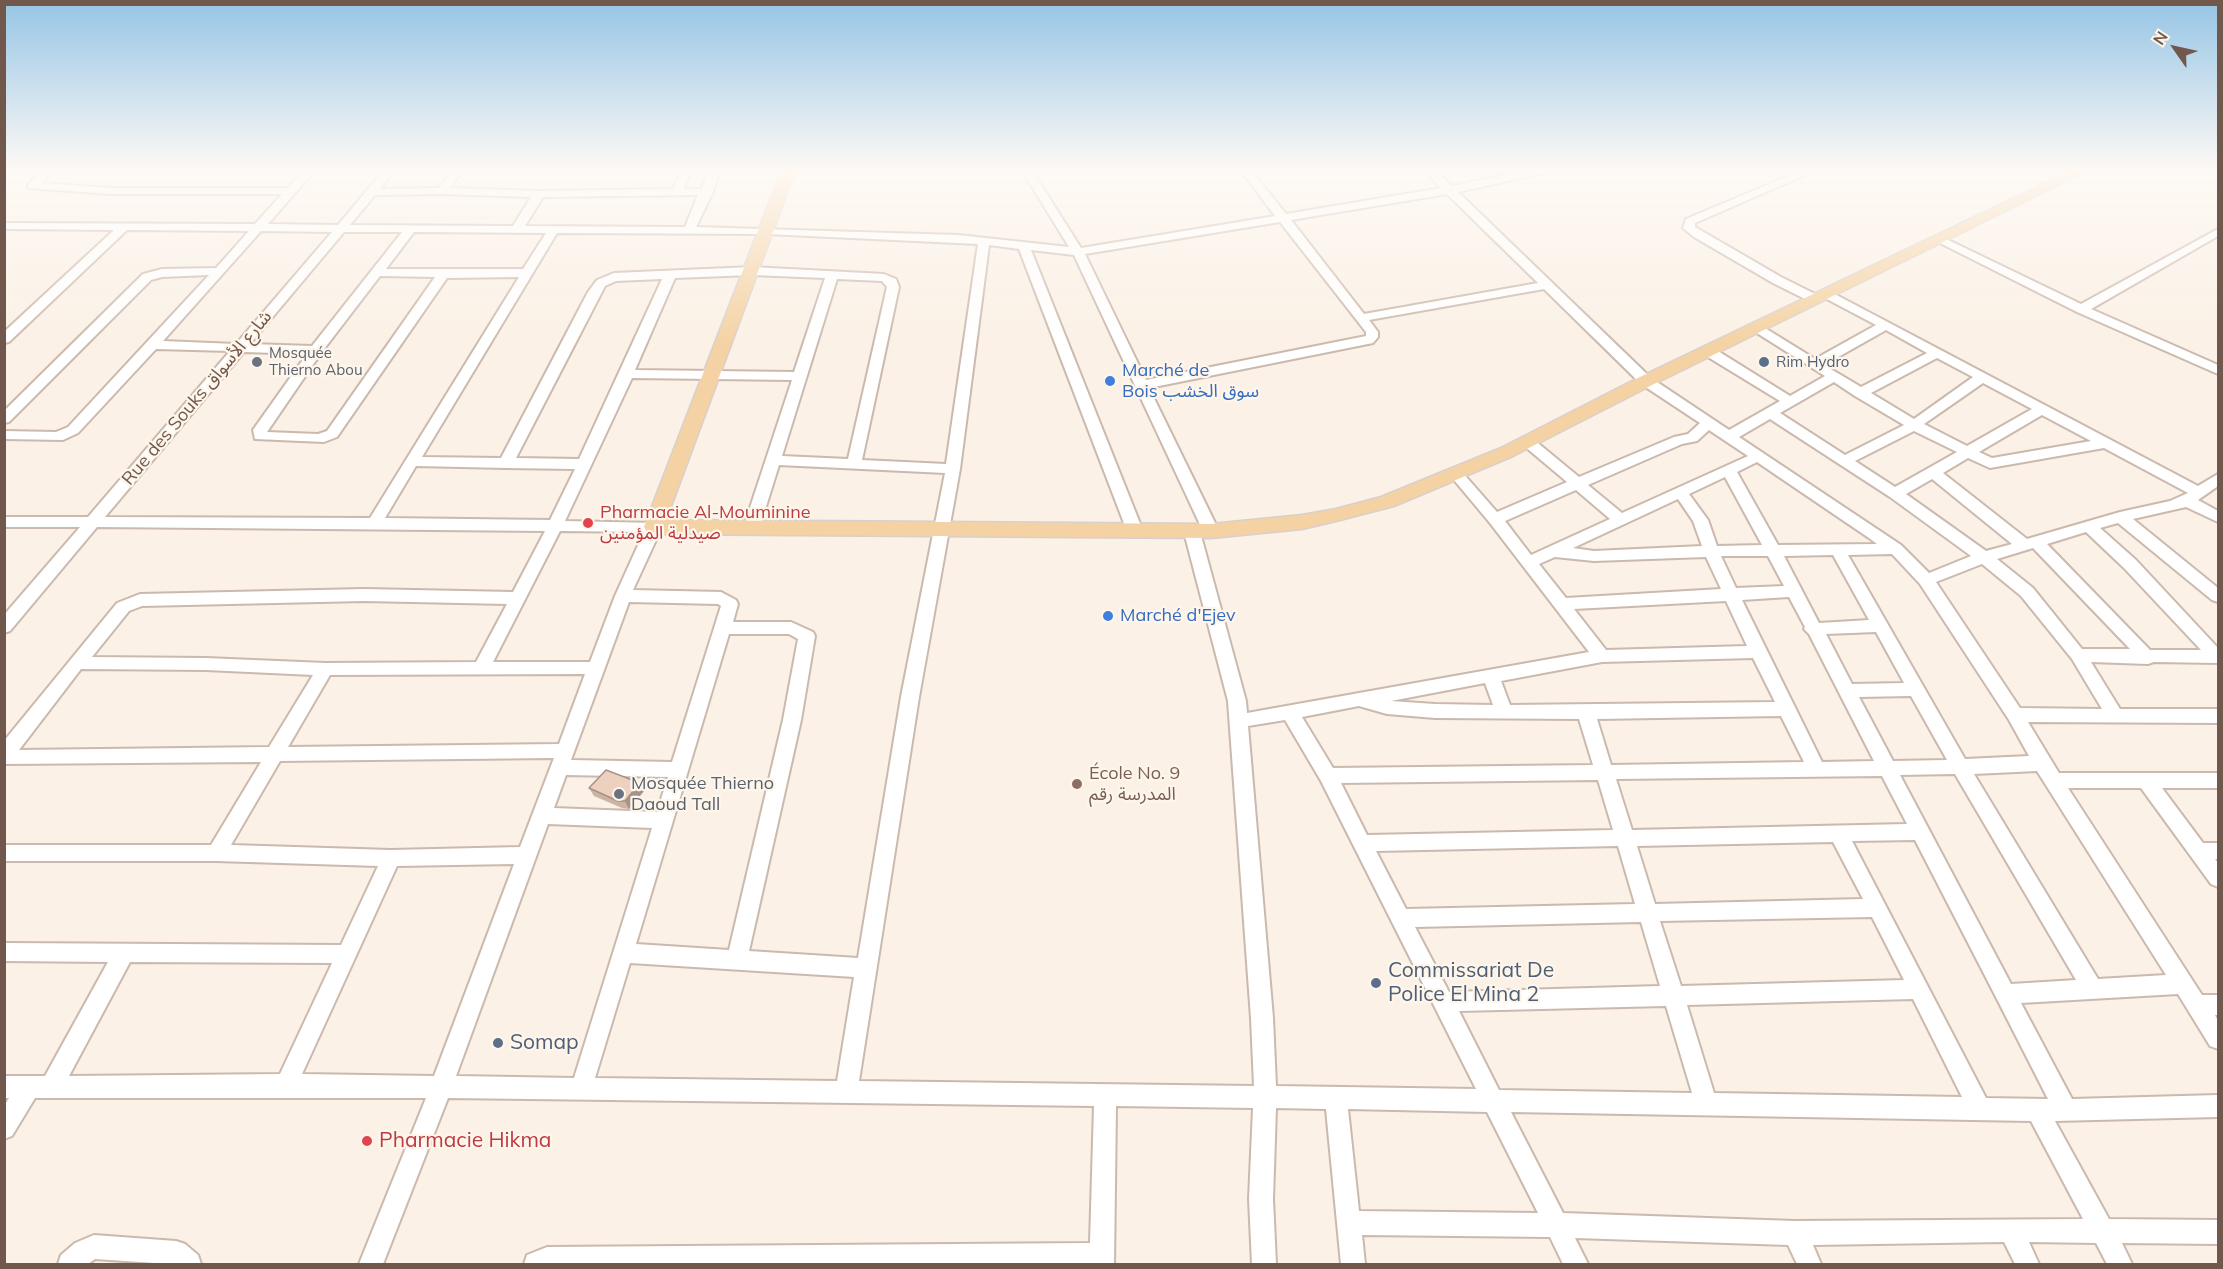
<!DOCTYPE html>
<meta charset="utf-8">
<style>
body{margin:0}
#map{position:relative;width:2223px;height:1269px;overflow:hidden;background:#fbf1e6;font-family:Mulish,sans-serif}
canvas{display:block}
.frame{position:absolute;inset:0;border:6px solid #72584c;pointer-events:none}
.north{position:absolute;left:2145px;top:18px;width:60px;height:60px;-webkit-text-stroke:4px #fef6eb;paint-order:stroke;rotate:304deg;font-size:16px;font-weight:700;line-height:24px;text-align:center;color:#72584c}
.north::after{content:'';display:block;margin:auto;width:21px;height:27px;background:#72584c;clip-path:polygon(50% 0,100% 100%,50% 72%,0 100%)}
</style>
<div id="map">
<canvas width="2223" height="1269"></canvas>
<div class="frame"></div>
<div class="north">N</div>
</div>
<script>
const ctx = document.querySelector('canvas').getContext('2d');
ctx.lineJoin = 'round';
function poly(rows) {
  const path = new Path2D();
  for (const r of rows) {
    path.moveTo(r[0], r[1]);
    for (let i = 2; i < r.length; i += 2) path.lineTo(r[i], r[i + 1]);
  }
  return path;
}
function trace(path, color, width, dash) {
  ctx.strokeStyle = color;
  ctx.lineWidth = width;
  ctx.lineCap = dash ? 'butt' : 'round';
  ctx.setLineDash(dash || []);
  ctx.stroke(path);
}
function paint(path, color) {
  ctx.fillStyle = color;
  ctx.fill(path, 'evenodd');
}
function write(font, color, halo, rows, align = 'center') {
  ctx.font = font + ' Mulish,"Noto Sans Arabic",sans-serif';
  ctx.lineWidth = 4.5;
  ctx.setLineDash([]);
  ctx.textBaseline = 'middle';
  ctx.strokeStyle = halo;
  ctx.fillStyle = color;
  for (const [text, x, y, turn = 0] of rows) {
    ctx.save();
    ctx.translate(x, y);
    ctx.rotate((+turn || 0) * Math.PI / 180);
    ctx.textAlign = isNaN(turn) ? turn : align;
    if (halo) ctx.strokeText(text, 0, 0);
    ctx.fillText(text, 0, 0);
    ctx.restore();
  }
}
const minor = poly([
 [44,169,55,169,41,183,111,188,288,188,305,169,316,169,268,224,338,225,385,169,396,169,380,189,439,188,453,169,463,169,450,188,539,191,673,189,681,169,691,169,684,189,701,189,710,169,720,169,713,192,696,227,958,235,1069,247,1021,169,1031,169,1081,248,1275,216,1240,169,1250,169,1286,214,1441,188,1423,169,1434,169,1452,186,1535,169,1554,169,1549,172,1458,192,1651,378,1729,430,1780,401,1703,354,1701,351,1703,348,1713,348,1790,396,1825,376,1749,328,1750,325,1760,325,1815,359,1876,325,1823,297,1821,294,1827,290,2198,486,2218,474,2218,486,2198,500,2218,511,2218,522,2186,507,2133,519,2218,588,2218,602,2212,600,2118,523,2100,528,2136,560,2218,648,2218,663,2154,662,2148,664,2091,662,2120,709,2218,709,2218,723,2028,722,2059,773,2218,773,2218,788,2162,788,2203,843,2218,843,2218,859,2215,859,2218,863,2218,887,2211,884,2141,788,2068,788,2202,995,2218,995,2218,1015,2215,1015,2218,1021,2218,1049,2210,1046,2178,994,2021,1003,2072,1099,2218,1095,2218,1117,2055,1121,2109,1219,2218,1220,2218,1244,2122,1243,2132,1264,2107,1264,2096,1243,2029,1242,2039,1264,2015,1264,2004,1242,1813,1245,1821,1264,1797,1264,1788,1245,1575,1238,1588,1264,1563,1264,1550,1237,1362,1235,1365,1264,1341,1264,1326,1109,1276,1108,1273,1199,1276,1264,1252,1264,1249,1199,1253,1108,1116,1106,1114,1264,524,1264,527,1255,547,1247,1090,1243,1094,1106,448,1098,383,1264,359,1264,426,1098,35,1098,12,1136,4,1139,4,1106,9,1098,4,1098,4,1076,45,1076,108,962,4,961,4,943,341,945,378,866,216,861,4,861,4,845,211,845,261,762,4,764,4,741,117,603,140,594,364,589,513,592,545,531,97,527,10,631,4,633,4,615,80,527,4,527,4,517,88,517,230,351,156,349,78,433,63,440,4,439,4,431,56,432,68,427,209,275,162,277,151,280,9,422,4,423,4,411,143,274,162,269,216,268,249,231,127,230,9,342,4,343,4,332,114,230,4,229,4,223,255,224,282,194,111,194,28,188,28,184,44,169],
 [442,194,531,197,513,226,350,225,375,195,442,194],
 [1447,194,1538,283,1364,314,1291,220,1447,194],
 [698,195,685,227,525,226,543,197,698,195],
 [1280,222,1366,332,1366,336,1146,380,1085,254,1280,222],
 [261,231,332,232,236,344,163,341,261,231],
 [344,232,402,232,312,346,250,344,344,232],
 [414,232,546,233,523,269,386,269,414,232],
 [557,233,767,234,978,244,946,464,862,460,899,287,896,279,884,274,752,267,614,273,597,280,588,292,501,458,422,457,557,233],
 [989,245,1019,249,1127,531,1135,536,1143,531,1031,250,1074,255,1203,531,1211,536,1219,531,1149,388,1373,343,1378,337,1378,332,1369,320,1544,289,1641,384,1700,423,1688,434,1674,437,1579,477,1533,439,1523,439,1521,442,1523,445,1567,482,1497,512,1461,471,1456,469,1449,474,1490,523,1589,652,1247,713,1246,701,1200,532,1192,527,1187,528,1184,532,1228,701,1251,1018,1254,1086,859,1081,919,697,960,469,989,245],
 [752,275,825,278,794,372,635,370,675,278,752,275],
 [380,276,435,277,327,431,318,434,267,432,321,353,380,276],
 [519,277,370,518,105,517,244,352,307,354,253,430,255,439,324,442,337,437,447,278,519,277],
 [662,279,579,459,516,458,605,286,616,281,662,279],
 [837,279,882,281,887,287,848,459,782,456,837,279],
 [1886,330,1927,353,1861,387,1824,365,1886,330],
 [1937,358,1973,377,1914,419,1871,393,1937,358],
 [632,378,792,380,743,529,746,533,751,534,759,529,779,465,945,473,901,697,858,958,749,951,801,720,815,636,813,632,791,622,733,622,738,604,736,600,721,592,633,590,662,527,659,523,565,521,632,378],
 [1834,382,1855,396,1904,425,1845,455,1780,413,1834,382],
 [1983,383,2032,409,1967,446,1924,424,1983,383],
 [2042,415,2091,441,1992,458,1979,452,2042,415],
 [1770,419,1890,497,1971,556,1929,573,1901,545,1739,437,1770,419],
 [1709,430,1748,456,1622,513,1588,485,1682,444,1697,441,1709,430],
 [1914,431,1957,452,1895,487,1855,461,1914,431],
 [2104,448,2188,493,2170,501,2120,512,2027,539,1943,473,1968,458,1990,468,2104,448],
 [1757,462,1869,538,1877,544,1778,545,1737,472,1757,462],
 [416,466,506,468,575,469,550,520,385,518,416,466],
 [1725,477,1762,545,1717,546,1708,520,1689,494,1725,477],
 [1932,479,2012,544,1986,551,1906,494,1932,479],
 [1576,490,1610,519,1531,555,1505,521,1576,490],
 [1678,499,1693,521,1702,546,1594,551,1573,548,1678,499],
 [560,531,644,532,615,596,590,662,493,662,560,531],
 [2086,532,2124,568,2201,650,2150,650,2047,544,2086,532],
 [2033,548,2130,649,2082,649,2033,588,1997,559,2033,548],
 [1892,554,1920,584,2009,720,2029,756,1965,759,1848,555,1892,554],
 [1833,555,1869,620,1819,623,1784,556,1833,555],
 [1721,556,1768,556,1784,586,1736,588,1721,556],
 [1555,557,1594,561,1706,557,1721,589,1566,598,1539,564,1555,557],
 [1982,564,2021,596,2072,659,2102,709,2020,708,1936,582,1982,564],
 [1789,597,1805,627,1804,629,1809,634,1874,761,1822,762,1742,600,1789,597],
 [364,601,507,604,476,662,325,663,206,658,92,657,129,611,142,606,364,601],
 [1726,601,1747,646,1606,650,1574,609,1726,601],
 [629,602,718,604,721,606,672,762,571,760,629,602],
 [1876,632,1904,683,1852,684,1826,634,1876,632],
 [729,634,789,634,798,639,783,720,729,950,636,944,729,634],
 [1753,658,1775,702,1510,705,1501,681,1602,662,1753,658],
 [81,669,206,670,313,675,269,747,19,750,81,669],
 [585,674,559,744,288,747,330,675,585,674],
 [1485,683,1493,705,1435,704,1391,701,1485,683],
 [1911,696,1947,760,1893,761,1859,697,1911,696],
 [1359,706,1387,714,1435,718,1579,719,1593,765,1333,768,1302,717,1359,706],
 [1781,716,1804,762,1611,765,1597,719,1781,716],
 [1285,720,1321,781,1476,1089,1276,1086,1273,1018,1248,726,1285,720],
 [554,758,520,847,391,850,231,845,280,761,554,758],
 [2037,771,2166,975,2098,979,1974,774,2037,771],
 [1955,774,2076,980,2011,984,1900,775,1955,774],
 [566,775,668,777,657,812,554,808,566,775],
 [1882,776,1907,824,1632,830,1616,779,1882,776],
 [1598,780,1613,830,1367,835,1341,783,1598,780],
 [548,824,652,828,574,1078,456,1076,548,824],
 [1915,840,1998,1001,2048,1099,1986,1098,1852,841,1915,840],
 [1833,842,1863,899,1655,904,1637,846,1833,842],
 [1618,846,1635,904,1406,909,1376,851,1618,846],
 [514,864,434,1076,302,1074,397,866,514,864],
 [1872,917,1904,980,1681,986,1660,921,1872,917],
 [1641,922,1660,986,1449,992,1415,927,1641,922],
 [130,962,332,963,280,1074,69,1076,130,962],
 [630,963,854,977,837,1081,595,1078,630,963],
 [1913,999,1962,1097,1714,1093,1687,1005,1913,999],
 [1666,1006,1692,1093,1499,1090,1459,1011,1666,1006],
 [1348,1109,1487,1112,1538,1213,1359,1211,1348,1109],
 [1511,1112,2031,1121,2083,1219,1795,1221,1563,1213,1511,1112],
 [1805,169,1819,169,1695,223,1695,227,1781,277,1819,296,1821,299,1819,302,1811,302,1773,283,1694,237,1683,228,1686,219,1805,169],
 [2218,229,2218,236,2091,309,2218,365,2218,374,2077,312,1932,239,1938,236,1942,237,2081,304,2218,229],
 [94,1235,176,1241,185,1244,198,1255,201,1264,169,1264,95,1259,88,1264,58,1264,61,1255,75,1243,94,1235]
]);
const major = poly([
 [782,169,796,169,666,520,1211,524,1302,515,1336,509,1381,497,1501,448,1640,377,2074,169,2091,169,1652,385,1513,456,1394,506,1336,521,1302,529,1211,538,654,534,647,532,644,527,782,169]
]);
const wall = poly([
 [589,788,644,791,629,809,622,808,594,796]
]);
const shadedWall = poly([
 [640,783,644,791,629,809,625,801]
]);
const building = poly([
 [606,770,640,783,625,801,618,801,589,788,606,770]
]);
const markers = [
 [257,362,6,"#6b7280"],
 [1764,362,6,"#5c6f8a"],
 [1110,381,6,"#3f7fe0"],
 [588,523,6,"#e0444e"],
 [1108,616,6,"#3f7fe0"],
 [1077,784,6,"#8d6e63"],
 [619,794,6,"#6b7280"],
 [1376,983,6,"#5c6f8a"],
 [498,1043,6,"#5c6f8a"],
 [367,1141,6,"#e0444e"]
];
const farWorshipnames = [
 ["Mosquée",269,353],
 ["Thierno Abou",269,370]
];
const farServicenames = [
 ["Rim Hydro",1776,362]
];
const shopNames = [
 ["Marché de",1122,371],
 ["Bois سوق الخشب",1122,392],
 ["Marché d'Ejev",1120,616]
];
const streetNames = [
 ["Rue des Souks شارع الأسواق",197,398,-50]
];
const healthNames = [
 ["Pharmacie Al-Mouminine",600,513],
 ["صيدلية المؤمنين",600,534]
];
const educationNames = [
 ["École No. 9",1089,774],
 ["المدرسة رقم",1089,795]
];
const worshipNames = [
 ["Mosquée Thierno",631,784],
 ["Daoud Tall",631,805]
];
const nearServicenames = [
 ["Commissariat De",1388,971],
 ["Police El Mina 2",1388,995],
 ["Somap",510,1043]
];
const nearHealthnames = [
 ["Pharmacie Hikma",379,1141]
];
trace(minor, '#cbb9ad', 4);
trace(major, '#d8d0cd', 3);
paint(minor, '#fff');
paint(major, '#f4d2a3');
paint(wall, '#cdb3a4');
paint(shadedWall, '#a79286');
paint(building, '#eed0bf');
trace(building, '#a79286', 1.5);
const sky = ctx.createLinearGradient(0, 0, 0, 346);
sky.addColorStop(0, '#96c5e6');
sky.addColorStop(0.49, '#fdf9f4');
sky.addColorStop(1, '#fdf9f400');
ctx.fillStyle = sky;
ctx.fillRect(0, 0, 2223, 346);
for (const [x, y, r, color] of markers) {
  const dot = new Path2D();
  dot.arc(x, y, r, 0, 2 * Math.PI);
  ctx.fillStyle = color;
  ctx.fill(dot);
  trace(dot, '#fef6eb', 2);
}
write('15px', '#5b616d', '#fef6eb', farWorshipnames, 'left');
write('15px', '#4e5e75', '#fef6eb', farServicenames, 'left');
write('18px', '#366cbe', '#fef6eb', shopNames, 'left');
write('18px', '#72584c', '#fef6eb', streetNames);
write('18px', '#be3a42', '#fef6eb', healthNames, 'left');
write('18px', '#785e54', '#fef6eb', educationNames, 'left');
write('18px', '#5b616d', '#fef6eb', worshipNames, 'left');
write('21px', '#4e5e75', '#fef6eb', nearServicenames, 'left');
write('21px', '#be3a42', '#fef6eb', nearHealthnames, 'left');
</script>
